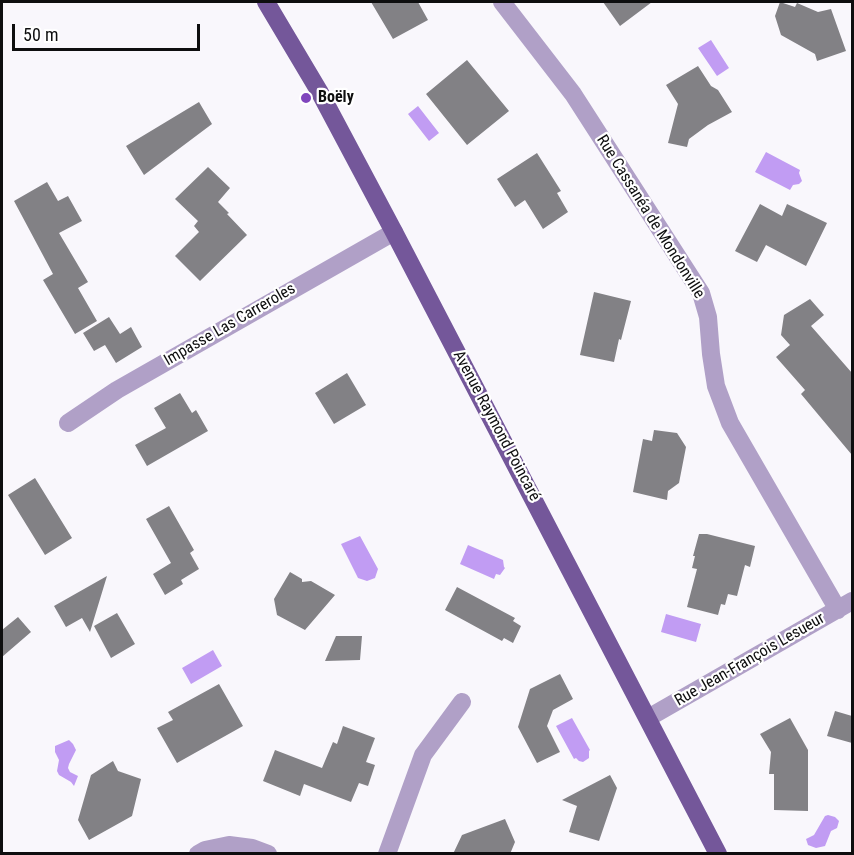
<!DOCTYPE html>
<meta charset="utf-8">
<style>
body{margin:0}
#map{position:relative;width:854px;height:855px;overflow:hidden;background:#f9f7fc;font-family:"Roboto Condensed",sans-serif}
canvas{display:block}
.frame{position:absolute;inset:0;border:3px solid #0e0e0f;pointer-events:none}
.scale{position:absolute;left:12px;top:24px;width:188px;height:27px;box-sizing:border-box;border:3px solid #0e0e0f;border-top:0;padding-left:8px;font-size:18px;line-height:21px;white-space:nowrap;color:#0e0e0f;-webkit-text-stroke:4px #fff;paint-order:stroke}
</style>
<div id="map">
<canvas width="854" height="855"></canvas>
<div class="frame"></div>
<div class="scale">50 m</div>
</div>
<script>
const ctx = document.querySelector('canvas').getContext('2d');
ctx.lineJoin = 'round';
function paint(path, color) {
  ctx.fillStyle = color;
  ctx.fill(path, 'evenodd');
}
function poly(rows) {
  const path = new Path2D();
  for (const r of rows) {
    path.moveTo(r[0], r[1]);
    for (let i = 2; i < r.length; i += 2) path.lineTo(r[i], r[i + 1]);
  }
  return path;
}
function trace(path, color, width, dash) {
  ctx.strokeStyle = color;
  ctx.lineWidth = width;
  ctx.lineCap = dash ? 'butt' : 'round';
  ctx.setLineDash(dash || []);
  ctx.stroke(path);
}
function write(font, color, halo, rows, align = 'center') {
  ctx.font = font + ' "Roboto Condensed",sans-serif';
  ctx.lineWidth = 4.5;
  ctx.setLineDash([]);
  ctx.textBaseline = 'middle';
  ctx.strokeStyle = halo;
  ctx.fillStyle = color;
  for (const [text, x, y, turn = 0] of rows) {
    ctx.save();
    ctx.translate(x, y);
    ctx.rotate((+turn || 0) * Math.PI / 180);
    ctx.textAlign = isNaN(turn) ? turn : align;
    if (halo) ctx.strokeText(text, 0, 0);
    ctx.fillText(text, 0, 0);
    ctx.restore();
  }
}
const water = poly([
 [711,40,729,68,717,76,698,48],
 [418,106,439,133,429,141,408,114],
 [766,152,800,170,799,173,802,181,799,184,793,185,790,190,755,172],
 [360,536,378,569,375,578,367,581,358,578,341,544],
 [468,545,503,560,504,567,505,568,500,575,496,574,494,579,460,564],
 [666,614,701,624,696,642,661,632],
 [213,650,222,666,191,684,182,668],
 [572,718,590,750,589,751,589,758,583,762,579,761,576,758,574,759,556,726],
 [69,740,73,744,76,750,69,764,68,768,70,772,78,776,74,786,71,782,59,775,57,771,59,760,55,752,55,746],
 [828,815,835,817,839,821,837,828,831,831,825,846,816,848,808,845,806,839,814,835,825,816]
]);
const building = poly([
 [371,2,418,2,428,20,393,39],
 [603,2,652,2,620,26],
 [780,2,795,7,797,3,818,12,831,9,846,51,817,61,815,54,781,35,775,16],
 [467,60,509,111,467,145,426,94],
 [698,66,711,86,718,90,732,112,708,125,689,139,687,147,668,143,678,104,666,85],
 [199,102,212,124,144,175,126,146],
 [537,153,561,191,557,193,568,212,543,229,525,200,515,207,497,179],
 [208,167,230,188,218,202,229,213,227,214,247,235,200,281,175,256,199,232,194,226,198,221,175,199],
 [47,182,58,201,68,196,82,221,59,233,88,282,78,288,97,321,75,334,43,280,53,274,14,201],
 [760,204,782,216,787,204,827,223,806,266,766,245,757,262,735,251],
 [594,292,631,301,621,340,619,339,614,362,580,355],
 [810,299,824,315,811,326,852,373,852,455,801,394,805,390,776,357,790,345,781,335,784,315],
 [109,317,120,334,131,327,142,347,116,363,105,345,94,351,83,333],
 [347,373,366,405,334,424,315,393],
 [180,393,192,413,196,410,208,431,147,466,135,445,166,428,154,408],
 [654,430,677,433,686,447,679,483,668,491,667,500,633,492,643,439,652,441],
 [35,478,72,538,45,555,8,495],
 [169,506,194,550,190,553,199,569,181,580,183,584,165,595,153,574,171,563,146,519],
 [699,534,707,534,755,546,750,567,745,565,737,596,728,594,725,605,721,604,718,615,687,607,697,569,692,568,695,556,693,556],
 [290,572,302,579,302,582,311,581,335,595,305,630,277,615,274,599],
 [107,576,90,632,82,618,66,627,54,606],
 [457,587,515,618,513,621,521,626,513,643,504,638,502,641,445,610],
 [117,613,135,644,111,658,94,626],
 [18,617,31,632,2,657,2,630],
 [336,636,362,636,360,660,325,661],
 [560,674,573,699,553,710,547,726,560,752,537,763,518,727,530,689],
 [219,684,243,726,177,763,157,728,173,720,168,712],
 [835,711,852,716,852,743,827,736],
 [790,718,808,750,808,811,774,810,774,774,769,774,771,752,760,734],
 [343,726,375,738,366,762,375,765,368,786,359,783,351,802,304,784,300,796,263,781,275,750,322,768,333,742,337,744],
 [113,761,118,771,141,779,132,816,89,840,78,820,91,775],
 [610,775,617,788,599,841,569,832,577,806,562,800],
 [505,819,515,842,510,854,453,854,462,835]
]);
const minor = poly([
 [502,2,573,94,701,293,708,317,711,354,716,386,730,423,838,610],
 [68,423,117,390,394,232],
 [648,718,852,601],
 [198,854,205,850,229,845,252,848,268,854],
 [387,854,423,755,462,702]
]);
const major = poly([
 [266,2,319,91,394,232,718,854]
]);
const markers = [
 [306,98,6,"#8046bd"]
];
const poiNames = [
 ["Boëly",318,98]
];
const streetNames = [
 ["Rue Cassanéa de Mondonville",650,217,58],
 ["Impasse Las Carreroles",230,325,-30],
 ["Avenue Raymond Poincaré",496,426,62],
 ["Rue Jean-François Lesueur",750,660,-30]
];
paint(water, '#c19cf3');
paint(building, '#828185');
trace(minor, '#b0a0c7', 18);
trace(major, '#74579a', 18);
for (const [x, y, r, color] of markers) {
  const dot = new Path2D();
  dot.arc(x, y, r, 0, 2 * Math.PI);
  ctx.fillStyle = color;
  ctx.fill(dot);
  trace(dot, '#fff', 2);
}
write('bold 16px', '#0e0e0f', '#fff', poiNames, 'left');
write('16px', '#0e0e0f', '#fff', streetNames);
</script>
